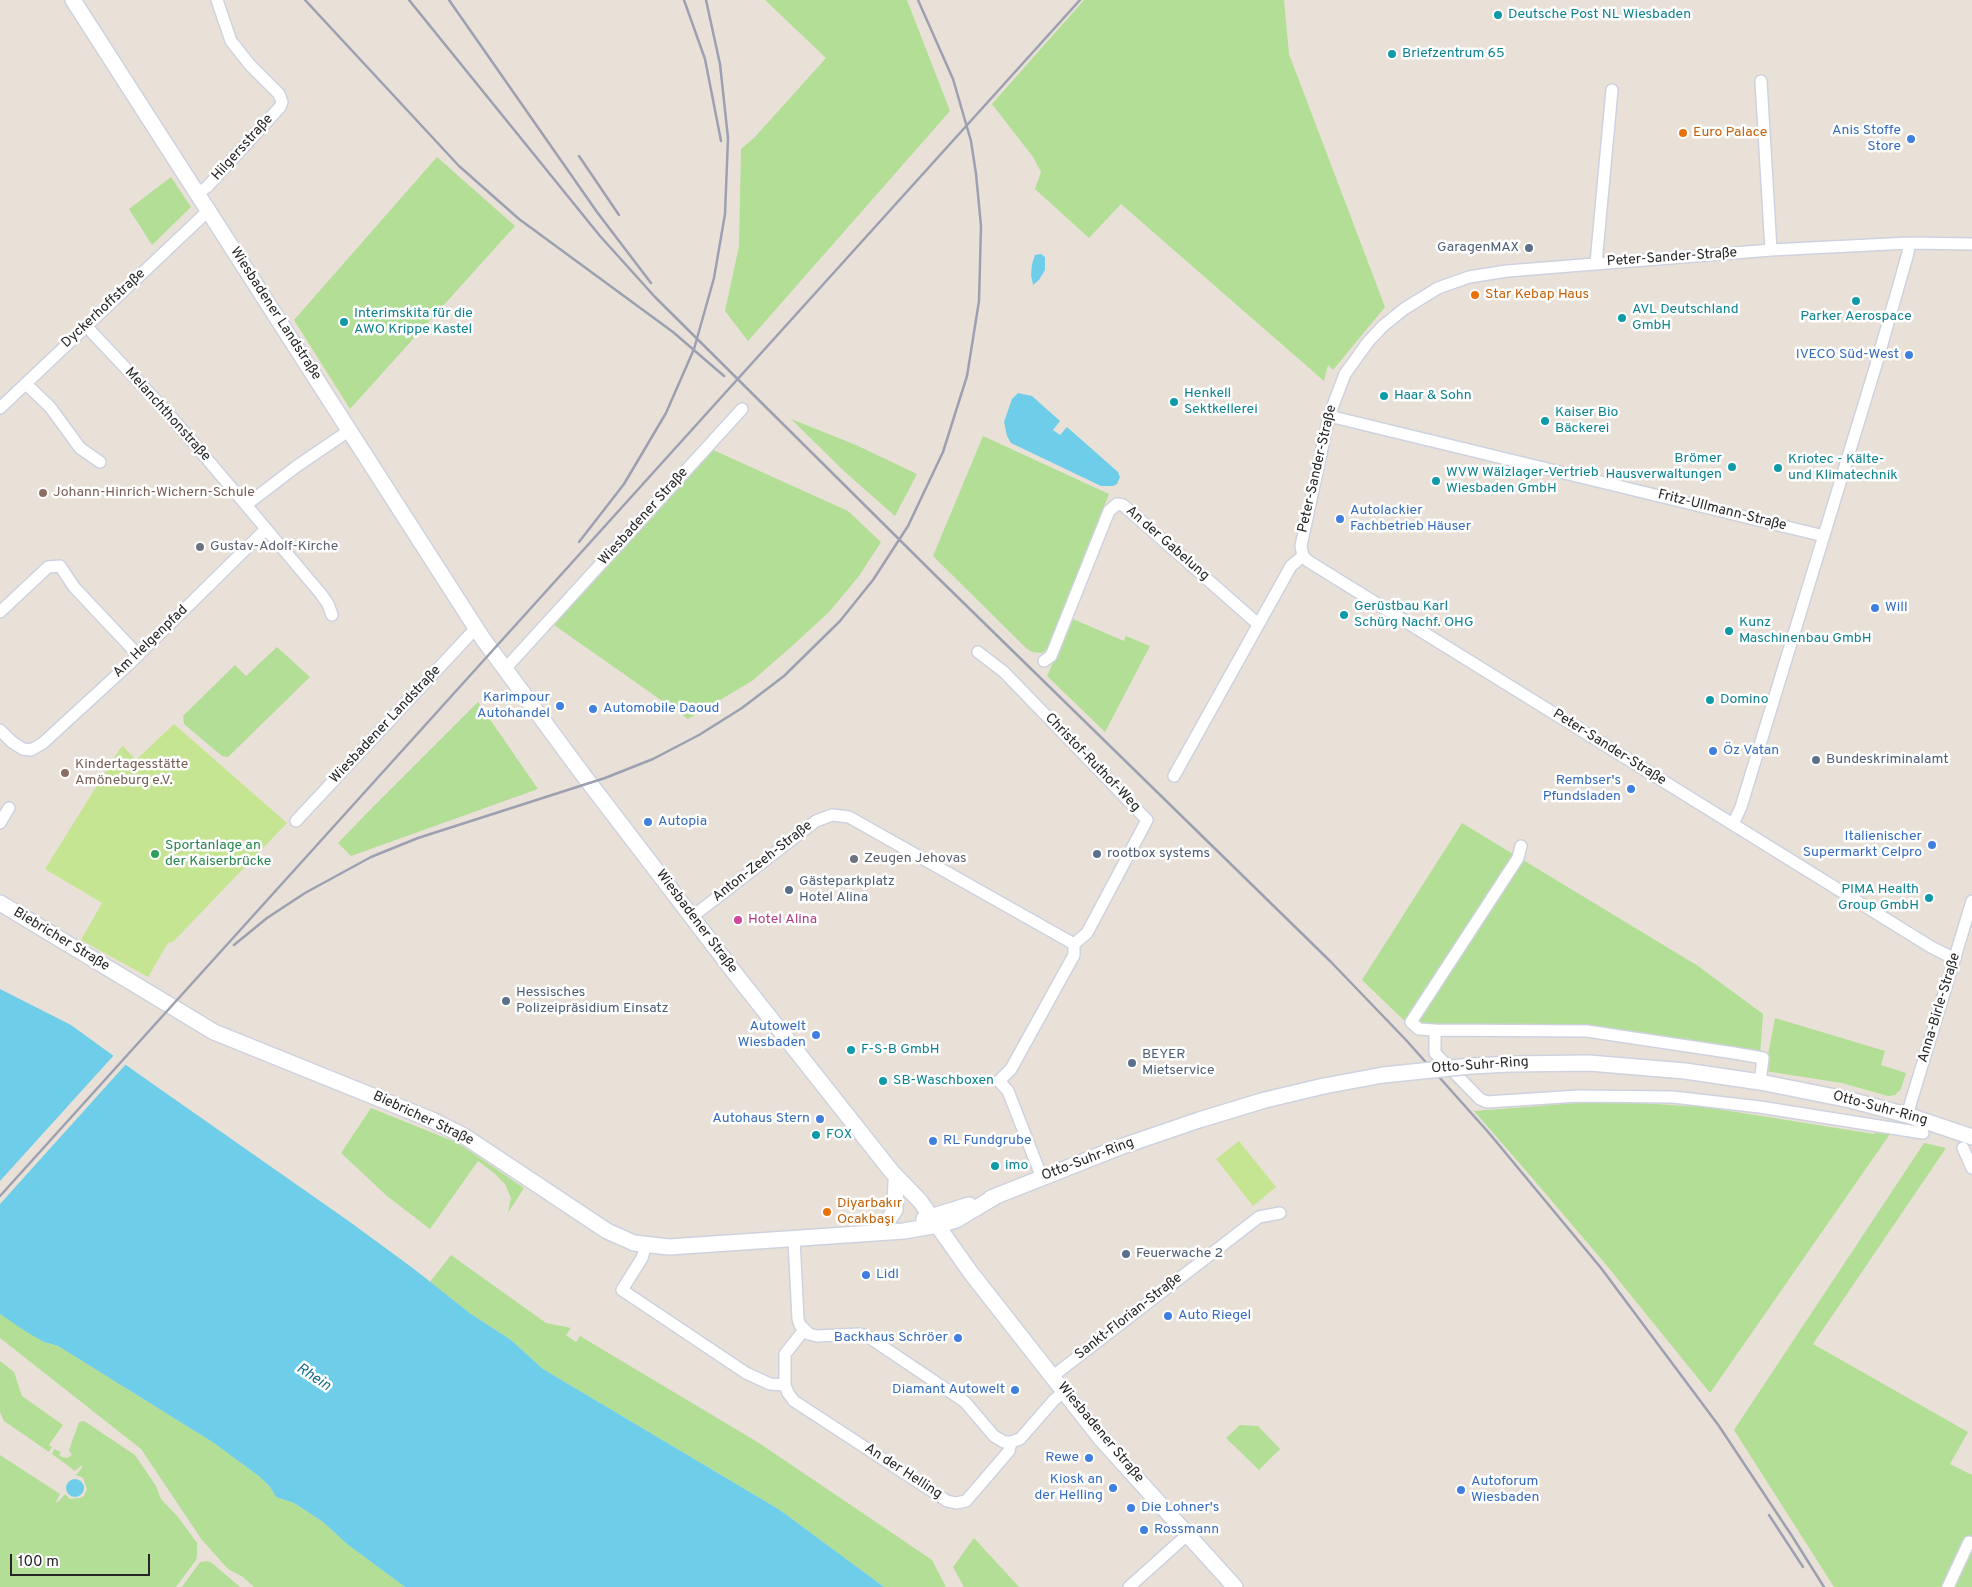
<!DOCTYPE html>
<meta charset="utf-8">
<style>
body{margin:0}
#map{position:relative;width:1972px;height:1587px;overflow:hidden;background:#e9e1d8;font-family:Overpass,sans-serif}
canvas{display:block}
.scale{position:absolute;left:10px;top:1554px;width:140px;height:22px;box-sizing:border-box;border:2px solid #262626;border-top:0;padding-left:6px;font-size:15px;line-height:18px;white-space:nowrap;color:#262626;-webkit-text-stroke:4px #fff;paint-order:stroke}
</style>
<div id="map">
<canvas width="1972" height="1587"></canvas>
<div class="scale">100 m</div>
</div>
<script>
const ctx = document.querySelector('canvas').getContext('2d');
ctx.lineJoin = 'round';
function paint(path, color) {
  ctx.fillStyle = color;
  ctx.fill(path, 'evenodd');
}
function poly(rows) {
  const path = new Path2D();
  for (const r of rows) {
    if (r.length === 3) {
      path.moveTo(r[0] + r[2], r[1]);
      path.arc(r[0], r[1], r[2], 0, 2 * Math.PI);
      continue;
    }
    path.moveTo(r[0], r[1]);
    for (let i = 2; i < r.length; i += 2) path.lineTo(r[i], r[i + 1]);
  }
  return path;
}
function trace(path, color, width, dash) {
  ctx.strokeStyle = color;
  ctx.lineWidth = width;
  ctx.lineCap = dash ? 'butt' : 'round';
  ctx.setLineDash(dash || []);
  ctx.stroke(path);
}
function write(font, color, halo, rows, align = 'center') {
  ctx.font = font + ' Overpass,sans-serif';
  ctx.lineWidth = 5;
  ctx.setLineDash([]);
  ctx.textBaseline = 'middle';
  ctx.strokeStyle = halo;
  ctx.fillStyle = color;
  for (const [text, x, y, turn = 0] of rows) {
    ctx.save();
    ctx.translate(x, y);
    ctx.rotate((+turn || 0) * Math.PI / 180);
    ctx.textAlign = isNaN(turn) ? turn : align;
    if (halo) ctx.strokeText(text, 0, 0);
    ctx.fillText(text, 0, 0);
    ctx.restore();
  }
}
const green = poly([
 [765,0,907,0,950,111,748,341,725,311,739,246,741,149,754,138,826,58],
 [1084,0,1284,0,1289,54,1385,307,1333,370,1328,365,1324,381,1121,204,1089,238,1035,189,1041,172,1033,157,992,104],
 [437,157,515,226,350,409,294,320],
 [171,177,191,207,152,245,129,209],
 [791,419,856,445,917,474,895,516,845,472],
 [983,436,1109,494,1049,648,1042,653,1032,652,1026,648,933,556],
 [711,449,848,511,881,542,859,576,829,612,791,647,752,681,688,719,554,625],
 [1073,619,1124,641,1126,636,1150,646,1105,732,1047,676],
 [277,647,310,677,228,757,222,756,184,724,183,716,235,665,246,676],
 [478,702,538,789,351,856,338,843,368,812],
 [1462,823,1698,966,1763,1014,1760,1055,1673,1038,1595,1028,1519,1025,1411,1027,1362,980],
 [1775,1018,1885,1051,1881,1065,1906,1073,1901,1089,1895,1095,1888,1096,1842,1083,1765,1071],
 [1603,1101,1705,1107,1874,1134,1877,1131,1890,1134,1710,1393,1608,1267,1534,1180,1474,1111],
 [371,1108,458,1143,524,1188,508,1213,511,1198,505,1184,494,1173,478,1161,430,1229,387,1196,341,1153],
 [1924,1143,1946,1148,1813,1344,1968,1432,1950,1464,1972,1475,1972,1587,1834,1587,1734,1430],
 [451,1255,546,1323,571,1328,566,1335,576,1342,580,1336,759,1443,932,1560,946,1587,884,1587,780,1510,543,1369,511,1340,471,1314,430,1282],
 [0,1314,44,1342,58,1346,214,1443,260,1477,270,1487,276,1497,294,1503,323,1522,347,1544,405,1587,254,1587,243,1577,228,1569,202,1540,141,1449,0,1338],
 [0,1361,14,1372,22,1396,63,1425,49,1445,52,1447,49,1452,4,1421,0,1412],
 [79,1422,84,1421,135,1455,156,1486,161,1499,178,1517,197,1543,197,1555,196,1560,176,1587,0,1587,0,1455,60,1494,56,1502,58,1502,65,1494,70,1499,80,1498,84,1496,87,1489,83,1478,76,1475,82,1468,82,1465,75,1471,52,1454,54,1449,61,1452,59,1455,62,1457,67,1458,72,1455,69,1450],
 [1240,1425,1258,1426,1280,1449,1259,1470,1226,1438],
 [974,1538,1019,1587,964,1587,953,1567],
 [208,1561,212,1563,240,1587,182,1587,200,1562]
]);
const pitch = poly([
 [174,724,287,823,173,942,168,943,148,977,81,940,102,903,45,869,119,750,123,746,136,760],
 [1239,1141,1276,1187,1253,1206,1216,1159]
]);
const water = poly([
 [1041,254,1045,257,1045,270,1039,280,1033,285,1031,275,1032,264,1035,255],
 [1018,393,1032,396,1060,421,1053,430,1060,435,1067,427,1118,472,1120,477,1117,484,1113,486,1101,486,1011,443,1007,436,1004,422,1012,399],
 [0,989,71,1025,140,1075,350,1222,414,1269,471,1314,511,1340,543,1369,780,1510,884,1587,405,1587,347,1544,323,1522,294,1503,276,1497,270,1487,260,1477,214,1443,58,1346,44,1342,25,1331,0,1314],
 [75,1488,9]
]);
const pier = poly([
 [115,1054,127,1063,0,1204,0,1181]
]);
const street = poly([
 [1761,81,1771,250],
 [198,193,207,187,280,107,282,102,279,94,250,65,231,41,217,0],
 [1596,263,1612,90],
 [86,326,167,412,246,505,321,594,328,604,332,615],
 [26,384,50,407,80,448,100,462],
 [0,408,209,210],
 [1329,416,1824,536],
 [246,505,297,466,350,430],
 [0,612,48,567,60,566,74,587,138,655],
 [978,652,1004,672,1147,820,1087,933,1074,944,1074,955,1011,1069,999,1081,1008,1091,1042,1178],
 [1044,661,1051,656,1109,511,1117,504,1123,505,1258,624],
 [505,669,742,409],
 [0,730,12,742,23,749,31,750,43,743,128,665,266,529],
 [1174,776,1291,566,1303,556],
 [296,821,476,628],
 [0,823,9,808],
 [1733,824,1741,807,1876,365,1908,253,1909,243],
 [693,916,816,821,832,815,849,817,1074,944],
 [1955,959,1931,947,1308,561,1303,556,1301,546,1329,416,1345,374,1368,342,1383,326,1404,309,1438,288,1469,277,1507,271,1771,250,1909,243,1972,244],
 [1435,1030,1419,1029,1411,1022,1518,858,1521,846],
 [1760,1082,1763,1058,1734,1053,1587,1031,1435,1030,1435,1053,1480,1099,1487,1102,1578,1096,1673,1097,1760,1107,1923,1133],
 [1907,1115,1972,901],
 [1963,1148,1972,1168],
 [794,1239,798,1319,800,1325,809,1334,817,1336,859,1334,867,1336,965,1402,994,1436,1004,1442,1011,1442,1020,1439,1054,1400,1065,1391],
 [646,1245,642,1258,622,1290,746,1373,770,1384,785,1385,788,1393,794,1401,947,1501,956,1503,966,1501,1009,1451,1011,1442],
 [1053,1376,1259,1217,1280,1213],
 [785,1385,785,1354,804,1330],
 [1129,1587,1187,1535],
 [1948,1587,1969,1542]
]);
const secondary = poly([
 [73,0,483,639,581,772,737,976,892,1172,920,1201,971,1273,1102,1440,1235,1587],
 [0,903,214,1032,432,1120,464,1136,607,1231,634,1243,669,1247,904,1231,938,1225,956,1220,998,1195],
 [1471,1066,1510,1064,1589,1063,1685,1071,1760,1082,1850,1100,1907,1115,1972,1137],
 [991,1198,1120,1147,1199,1120,1265,1100,1324,1086,1383,1075],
 [924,1219,969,1205],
 [877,1230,888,1220,895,1210,896,1181]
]);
const rail = poly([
 [305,0,459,166,519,219,673,332,724,376],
 [409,0,600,236,655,297,934,574,1331,962,1406,1040,1489,1133,1601,1268,1719,1426,1792,1536,1824,1587],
 [449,0,597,212,651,283],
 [684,0,705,59,721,141],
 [579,156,619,215],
 [579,542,624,484,666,413,694,349,714,278,725,214,728,138,720,64,706,0],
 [234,945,267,918,305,893,371,857,418,838,605,778,653,759,699,735,742,708,784,676,840,621,873,580,908,526,943,452,967,376,979,301,981,226,976,174,971,141,953,79,918,0],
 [0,1196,1080,0],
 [1769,1515,1803,1567]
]);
const secondaryBridge = poly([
 [1383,1075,1471,1066]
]);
const markers = [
 [1498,15,5,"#0f9aa8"],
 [1392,54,5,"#0f9aa8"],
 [1683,133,5,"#e8710a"],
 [1911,139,5,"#3f7fe0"],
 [1529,248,5,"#5c6f8a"],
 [1475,295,5,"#e8710a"],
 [1856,301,5,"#0f9aa8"],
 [1622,318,5,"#0f9aa8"],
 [344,322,5,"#0f9aa8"],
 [1909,355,5,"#3f7fe0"],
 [1384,396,5,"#0f9aa8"],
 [1174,402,5,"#0f9aa8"],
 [1545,421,5,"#0f9aa8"],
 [1732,467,5,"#0f9aa8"],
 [1778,468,5,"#0f9aa8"],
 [1436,481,5,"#0f9aa8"],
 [43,493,5,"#8d6e63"],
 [1340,519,5,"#3f7fe0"],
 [200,547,5,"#6b7280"],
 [1875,608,5,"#3f7fe0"],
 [1344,615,5,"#0f9aa8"],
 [1729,631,5,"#0f9aa8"],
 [1710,700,5,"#0f9aa8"],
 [560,706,5,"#3f7fe0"],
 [593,709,5,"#3f7fe0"],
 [1713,751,5,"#3f7fe0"],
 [1816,760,5,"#5c6f8a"],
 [65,773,5,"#8d6e63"],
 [1631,789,5,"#3f7fe0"],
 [648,822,5,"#3f7fe0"],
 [1932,845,5,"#3f7fe0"],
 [155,854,5,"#2e9e5b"],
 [1097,854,5,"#5c6f8a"],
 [854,859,5,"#6b7280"],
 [789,890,5,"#5c6f8a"],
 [1929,898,5,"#0f9aa8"],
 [738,920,5,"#d1479c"],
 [506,1001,5,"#5c6f8a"],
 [816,1035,5,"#3f7fe0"],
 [851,1050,5,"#0f9aa8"],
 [1132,1063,5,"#5c6f8a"],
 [883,1081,5,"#0f9aa8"],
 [820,1119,5,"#3f7fe0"],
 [816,1135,5,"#0f9aa8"],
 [933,1141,5,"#3f7fe0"],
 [995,1166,5,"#0f9aa8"],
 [827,1212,5,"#e8710a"],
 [1126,1254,5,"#5c6f8a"],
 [866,1275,5,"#3f7fe0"],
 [1168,1316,5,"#3f7fe0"],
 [958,1338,5,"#3f7fe0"],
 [1015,1390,5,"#3f7fe0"],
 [1089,1458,5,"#3f7fe0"],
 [1113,1488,5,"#3f7fe0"],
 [1461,1490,5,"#3f7fe0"],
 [1131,1508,5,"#3f7fe0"],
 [1144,1530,5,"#3f7fe0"]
];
const cultureNames = [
 ["Deutsche Post NL Wiesbaden",1508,15],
 ["Briefzentrum 65",1402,54],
 ["AVL Deutschland",1632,310],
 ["GmbH",1632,326],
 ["Interimskita für die",354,314],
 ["AWO Krippe Kastel",354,330],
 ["Parker Aerospace",1856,317,"center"],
 ["Henkell",1184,394],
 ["Sektkellerei",1184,410],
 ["Haar & Sohn",1394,396],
 ["Kaiser Bio",1555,413],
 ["Bäckerei",1555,429],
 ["Brömer",1722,459,"right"],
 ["Hausverwaltungen",1722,475,"right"],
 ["Kriotec - Kälte-",1788,460],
 ["und Klimatechnik",1788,476],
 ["WVW Wälzlager-Vertrieb",1446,473],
 ["Wiesbaden GmbH",1446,489],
 ["Gerüstbau Karl",1354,607],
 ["Schürg Nachf. OHG",1354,623],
 ["Kunz",1739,623],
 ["Maschinenbau GmbH",1739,639],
 ["Domino",1720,700],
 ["PIMA Health",1919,890,"right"],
 ["Group GmbH",1919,906,"right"],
 ["F-S-B GmbH",861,1050],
 ["SB-Waschboxen",893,1081],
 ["FOX",826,1135],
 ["imo",1005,1166]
];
const shopNames = [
 ["Anis Stoffe",1901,131],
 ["Store",1901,147],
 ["IVECO Süd-West",1899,355],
 ["Autolackier",1350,511,"left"],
 ["Fachbetrieb Häuser",1350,527,"left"],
 ["Will",1885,608,"left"],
 ["Karimpour",550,698],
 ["Autohandel",550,714],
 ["Automobile Daoud",603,709,"left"],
 ["Öz Vatan",1723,751,"left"],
 ["Rembser's",1621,781],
 ["Pfundsladen",1621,797],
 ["Autopia",658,822,"left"],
 ["Italienischer",1922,837],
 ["Supermarkt Celpro",1922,853],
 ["Autowelt",806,1027],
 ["Wiesbaden",806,1043],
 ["Autohaus Stern",810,1119],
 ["RL Fundgrube",943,1141,"left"],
 ["Lidl",876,1275,"left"],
 ["Auto Riegel",1178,1316,"left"],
 ["Backhaus Schröer",948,1338],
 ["Diamant Autowelt",1005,1390],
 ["Rewe",1079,1458],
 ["Kiosk an",1103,1480],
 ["der Helling",1103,1496],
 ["Autoforum",1471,1482,"left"],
 ["Wiesbaden",1471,1498,"left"],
 ["Die Lohner's",1141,1508,"left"],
 ["Rossmann",1154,1530,"left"]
];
const foodNames = [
 ["Euro Palace",1693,133],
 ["Star Kebap Haus",1485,295],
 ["Diyarbakır",837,1204],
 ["Ocakbaşı",837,1220]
];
const streetNames = [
 ["Hilgersstraße",243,148,-48],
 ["Peter-Sander-Straße",1672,258,-4],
 ["Dyckerhoffstraße",104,309,-43],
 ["Wiesbadener Landstraße",275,314,57],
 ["Melanchthonstraße",167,415,48],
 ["Peter-Sander-Straße",1318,469,-77],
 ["Fritz-Ullmann-Straße",1722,511,14],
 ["Wiesbadener Straße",644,517,-48],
 ["An der Gabelung",1167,544,41],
 ["Am Helgenpfad",151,642,-44],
 ["Wiesbadener Landstraße",386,725,-47],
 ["Peter-Sander-Straße",1609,748,32],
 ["Christof-Ruthof-Weg",1092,763,46],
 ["Anton-Zeeh-Straße",763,862,-38],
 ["Wiesbadener Straße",696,922,53],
 ["Biebricher Straße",61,940,31],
 ["Anna-Birle-Straße",1940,1008,-73],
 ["Otto-Suhr-Ring",1480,1066,-4],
 ["Otto-Suhr-Ring",1880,1109,15],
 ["Biebricher Straße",423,1119,25],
 ["Otto-Suhr-Ring",1088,1160,-21],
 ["Sankt-Florian-Straße",1129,1317,-38],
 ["Wiesbadener Straße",1100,1433,50],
 ["An der Helling",903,1472,33]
];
const serviceNames = [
 ["GaragenMAX",1519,248,"right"],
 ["Bundeskriminalamt",1826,760],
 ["rootbox systems",1107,854],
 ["Gästeparkplatz",799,882],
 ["Hotel Alina",799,898],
 ["Hessisches",516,993],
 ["Polizeipräsidium Einsatz",516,1009],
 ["BEYER",1142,1055],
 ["Mietservice",1142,1071],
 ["Feuerwache 2",1136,1254]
];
const educationNames = [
 ["Johann-Hinrich-Wichern-Schule",53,493],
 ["Kindertagesstätte",75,765],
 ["Amöneburg e.V.",75,781]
];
const worshipNames = [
 ["Gustav-Adolf-Kirche",210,547],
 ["Zeugen Jehovas",864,859]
];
const leisureNames = [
 ["Sportanlage an",165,846],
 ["der Kaiserbrücke",165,862]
];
const hotelNames = [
 ["Hotel Alina",748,920]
];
const waterNames = [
 ["Rhein",313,1378,33]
];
paint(green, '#b2de96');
paint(pitch, '#c6e592');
paint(water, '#6ecde8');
paint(pier, '#e9e1d8');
trace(street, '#ced2df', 14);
trace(secondary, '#ced2df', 18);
trace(street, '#fff', 11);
trace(secondary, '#fff', 15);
trace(rail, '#9ca0b0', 2.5);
trace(secondaryBridge, '#ced2df', 18, []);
trace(secondaryBridge, '#fff', 15);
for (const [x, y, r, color] of markers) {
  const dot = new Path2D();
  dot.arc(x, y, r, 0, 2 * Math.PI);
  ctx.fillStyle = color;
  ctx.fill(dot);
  trace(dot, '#fff', 2);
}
write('14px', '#0d838f', '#fff', cultureNames, 'left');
write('14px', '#366cbe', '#fff', shopNames, 'right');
write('14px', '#c56008', '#fff', foodNames, 'left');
write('14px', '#262626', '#fff', streetNames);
write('14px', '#4e5e75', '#fff', serviceNames, 'left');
write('14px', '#785e54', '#fff', educationNames, 'left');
write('14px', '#5b616d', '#fff', worshipNames, 'left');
write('14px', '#27864d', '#fff', leisureNames, 'left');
write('14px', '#b23c85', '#fff', hotelNames, 'left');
write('italic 15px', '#126a8e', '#fff', waterNames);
</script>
